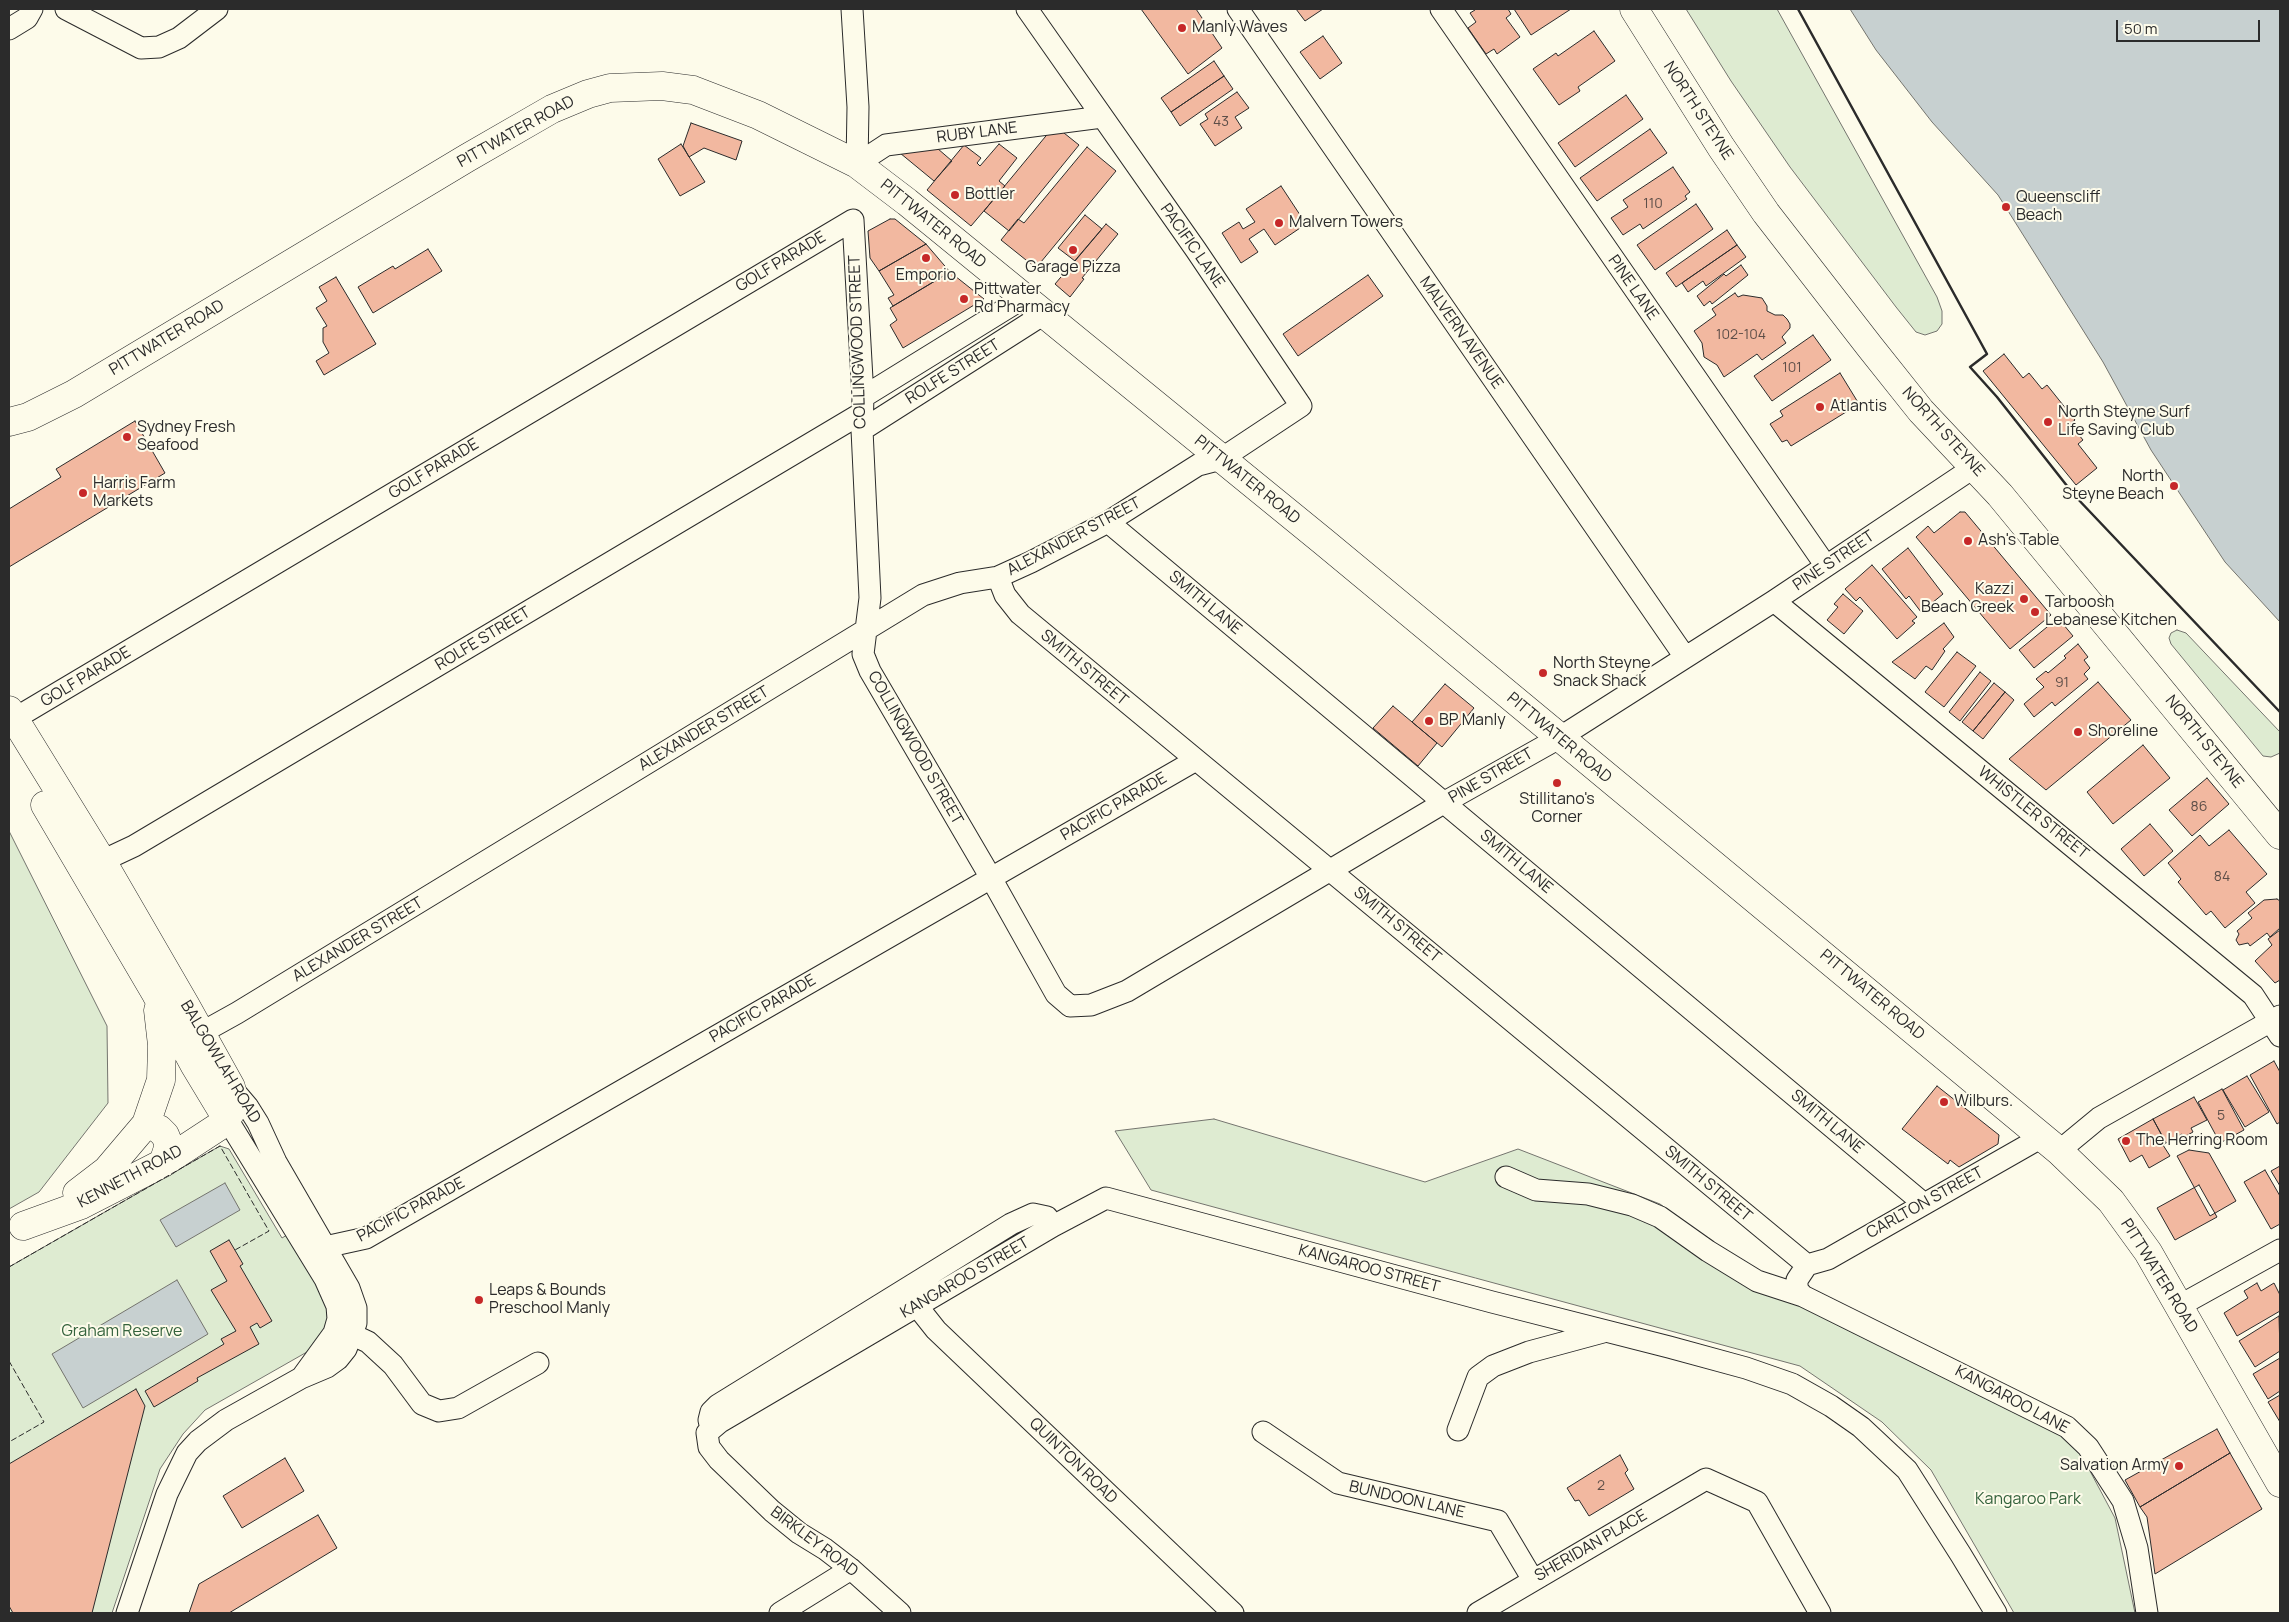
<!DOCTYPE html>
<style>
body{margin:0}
#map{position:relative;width:2289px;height:1622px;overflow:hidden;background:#fdfbea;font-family:Manrope,sans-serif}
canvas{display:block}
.frame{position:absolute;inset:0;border:10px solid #2b2b2b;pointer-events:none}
.scale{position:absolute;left:2116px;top:20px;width:144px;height:22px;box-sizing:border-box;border:2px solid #2b2b2b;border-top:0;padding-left:6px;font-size:15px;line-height:18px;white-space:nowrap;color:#2b2b2b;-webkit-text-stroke:4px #fdfbea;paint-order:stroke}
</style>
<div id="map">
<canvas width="2289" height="1622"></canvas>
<div class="frame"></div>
<div class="scale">50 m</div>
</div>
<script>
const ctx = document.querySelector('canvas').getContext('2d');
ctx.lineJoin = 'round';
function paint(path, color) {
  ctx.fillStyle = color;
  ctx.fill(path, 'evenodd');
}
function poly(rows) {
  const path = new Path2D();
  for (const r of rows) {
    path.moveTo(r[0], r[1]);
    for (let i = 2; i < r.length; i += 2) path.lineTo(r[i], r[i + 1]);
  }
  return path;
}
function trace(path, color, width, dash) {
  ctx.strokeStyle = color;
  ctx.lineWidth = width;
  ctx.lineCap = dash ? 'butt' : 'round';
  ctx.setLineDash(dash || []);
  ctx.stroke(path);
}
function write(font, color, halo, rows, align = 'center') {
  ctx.font = font + ' Manrope,sans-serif';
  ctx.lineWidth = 4;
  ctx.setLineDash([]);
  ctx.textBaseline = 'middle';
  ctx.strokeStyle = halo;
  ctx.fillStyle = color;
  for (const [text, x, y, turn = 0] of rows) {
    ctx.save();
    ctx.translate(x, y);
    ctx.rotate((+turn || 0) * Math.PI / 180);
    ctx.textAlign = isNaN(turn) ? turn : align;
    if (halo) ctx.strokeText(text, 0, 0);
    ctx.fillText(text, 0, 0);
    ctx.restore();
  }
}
const green = poly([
 [1686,9,1777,9,1937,297,1942,311,1942,324,1937,331,1925,335,1916,332,1896,307,1790,167,1731,81,1686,9],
 [2177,630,2186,633,2280,732,2280,753,2271,757,2263,756,2171,644,2169,638,2171,633,2177,630],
 [9,831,107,1026,108,1103,39,1192,9,1209,9,831],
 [1214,1119,1425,1182,1518,1149,1660,1204,1765,1280,2061,1434,2082,1456,2115,1518,2135,1613,2014,1613,1931,1470,1882,1422,1800,1366,1151,1190,1115,1131,1214,1119],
 [220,1146,229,1149,282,1238,287,1235,326,1293,328,1328,314,1348,205,1410,183,1434,160,1469,112,1613,9,1613,9,1267,220,1146]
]);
const water = poly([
 [1850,9,2280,9,2280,622,2225,562,2151,450,2103,362,1998,195,1932,122,1876,50,1850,9],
 [225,1183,240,1210,176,1247,160,1220,225,1183],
 [177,1280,208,1334,83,1408,52,1354,177,1280]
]);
const building = poly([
 [1141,9,1196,9,1222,48,1188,74,1141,9],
 [1296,9,1323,9,1305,21,1296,9],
 [1474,9,1508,9,1511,14,1506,18,1520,37,1497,54,1494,49,1486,54,1468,28,1476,22,1470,13,1475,10,1474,9],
 [1514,9,1571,9,1531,35,1514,9],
 [1594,31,1615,61,1578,87,1580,91,1559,105,1533,69,1556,53,1558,56,1594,31],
 [1323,36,1342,63,1320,79,1300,52,1323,36],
 [1214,61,1224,76,1171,112,1161,98,1214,61],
 [1224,76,1233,89,1180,126,1171,112,1224,76],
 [1237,92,1249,108,1235,117,1242,128,1215,146,1200,124,1208,119,1205,114,1237,92],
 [1626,95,1643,119,1575,167,1558,143,1626,95],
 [691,123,742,141,736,160,704,148,689,157,683,146,691,123],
 [1059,129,1079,145,1009,231,984,211,1050,131,1054,134,1059,129],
 [1650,129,1667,153,1597,201,1580,178,1650,129],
 [930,142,952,161,934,181,900,153,930,142],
 [681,144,705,182,680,196,658,159,681,144],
 [999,144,1017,158,999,181,1005,186,971,226,927,190,964,145,981,158,977,163,980,166,999,144],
 [1087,147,1116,171,1036,268,1001,240,1018,219,1024,223,1087,147],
 [1673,167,1690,192,1685,196,1687,199,1643,229,1640,224,1623,235,1611,218,1628,207,1623,200,1673,167],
 [1281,186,1306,224,1275,245,1264,229,1249,239,1258,252,1241,263,1222,233,1239,222,1243,229,1255,222,1246,209,1281,186],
 [1696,204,1713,229,1655,270,1637,245,1696,204],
 [1085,215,1102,229,1075,261,1058,248,1085,215],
 [890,219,895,219,926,244,879,271,870,258,868,231,890,219],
 [1106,224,1118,234,1082,278,1084,279,1070,297,1055,284,1106,224],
 [1727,230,1737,245,1676,287,1666,273,1727,230],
 [926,244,950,272,893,306,888,298,894,295,879,271,926,244],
 [1737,245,1746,257,1706,286,1703,281,1688,292,1682,283,1737,245],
 [428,249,442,271,373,313,358,287,393,266,395,269,428,249],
 [1741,265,1748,275,1712,304,1710,301,1704,306,1697,296,1724,274,1726,276,1741,265],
 [950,272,984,299,903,348,890,325,897,320,890,308,950,272],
 [1368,275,1383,296,1298,356,1283,334,1368,275],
 [336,277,376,344,324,375,316,361,329,353,323,342,323,328,327,326,316,308,327,301,319,287,336,277],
 [1735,293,1738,297,1743,295,1762,298,1767,306,1767,311,1775,315,1783,315,1787,319,1790,324,1790,328,1782,337,1786,343,1762,360,1757,354,1724,377,1717,365,1704,357,1702,343,1694,331,1716,315,1712,309,1735,293],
 [1813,335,1831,360,1772,401,1754,376,1813,335],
 [2004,354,2023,378,2029,373,2042,389,2047,385,2075,420,2070,424,2083,440,2078,444,2097,468,2076,485,1983,371,2004,354],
 [1840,373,1859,404,1791,446,1787,440,1782,442,1770,424,1783,416,1780,411,1840,373],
 [135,421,165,473,9,567,9,509,61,477,56,469,135,421],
 [1960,512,1965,512,2051,615,2010,649,1916,537,1928,526,1934,533,1960,512],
 [1908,548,1943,594,1921,612,1909,596,1906,599,1882,569,1908,548],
 [1872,565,1917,617,1912,621,1915,623,1897,639,1860,597,1856,601,1845,589,1872,565],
 [1843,594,1863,611,1844,634,1827,620,1838,607,1834,604,1843,594],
 [2058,618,2073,636,2034,668,2019,650,2058,618],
 [1944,623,1954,637,1943,649,1945,651,1932,670,1926,666,1915,679,1892,662,1944,623],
 [2078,644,2088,657,2084,660,2090,668,2084,674,2088,679,2055,706,2052,702,2034,717,2024,704,2044,687,2036,679,2046,671,2048,673,2066,658,2064,656,2078,644],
 [1957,652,1976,666,1944,707,1925,692,1957,652],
 [1980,672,1991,681,1960,721,1949,712,1980,672],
 [2098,682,2131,720,2046,790,2009,759,2098,682],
 [1994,683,2005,692,1973,731,1962,722,1994,683],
 [1445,684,1474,708,1442,747,1412,722,1445,684],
 [2005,692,2014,700,1983,739,1973,731,2005,692],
 [1393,706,1437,743,1418,766,1373,728,1393,706],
 [2143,745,2170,778,2113,824,2087,792,2143,745],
 [2207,778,2229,804,2192,836,2169,810,2207,778],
 [2150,824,2173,851,2144,876,2121,849,2150,824],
 [2229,830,2267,874,2246,892,2255,903,2225,928,2211,911,2206,915,2178,882,2181,879,2168,863,2200,835,2209,846,2229,830],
 [2277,899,2280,901,2280,928,2270,937,2267,933,2250,946,2248,943,2239,945,2236,940,2239,934,2237,931,2252,918,2248,913,2264,900,2277,899],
 [2280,930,2280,980,2275,983,2255,961,2272,945,2268,939,2280,930],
 [2274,1061,2280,1072,2280,1122,2277,1124,2250,1075,2274,1061],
 [2247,1076,2269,1112,2245,1127,2223,1090,2247,1076],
 [1937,1086,1999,1135,1998,1144,1959,1167,1950,1160,1948,1164,1902,1129,1937,1086],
 [2222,1089,2244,1130,2220,1143,2198,1102,2222,1089],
 [2194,1097,2207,1120,2191,1128,2193,1132,2184,1137,2182,1134,2166,1143,2153,1119,2194,1097],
 [2153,1119,2166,1143,2163,1145,2170,1156,2149,1168,2142,1155,2130,1162,2118,1139,2153,1119],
 [2189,1150,2209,1153,2236,1201,2210,1216,2177,1156,2189,1150],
 [2280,1166,2280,1186,2271,1171,2280,1166],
 [2265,1170,2280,1196,2280,1224,2271,1229,2244,1182,2265,1170],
 [2199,1185,2217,1217,2175,1240,2157,1208,2199,1185],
 [229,1240,243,1264,240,1266,272,1321,260,1328,257,1323,250,1327,259,1344,197,1378,198,1381,154,1407,145,1391,224,1344,221,1339,236,1331,211,1290,227,1281,210,1251,229,1240],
 [2257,1283,2261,1291,2274,1283,2280,1295,2280,1311,2237,1336,2224,1313,2248,1298,2244,1291,2257,1283],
 [2279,1316,2280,1351,2255,1367,2239,1341,2279,1316],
 [2280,1358,2280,1391,2268,1399,2253,1374,2280,1358],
 [136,1389,145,1406,92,1613,13,1613,9,1606,9,1464,136,1389],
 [2280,1395,2280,1422,2268,1402,2280,1395],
 [2217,1429,2230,1453,2140,1507,2125,1480,2217,1429],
 [2230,1453,2262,1509,2155,1574,2147,1517,2140,1507,2230,1453],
 [1620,1455,1628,1470,1625,1473,1634,1489,1589,1516,1579,1500,1575,1501,1567,1488,1620,1455],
 [285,1458,304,1491,242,1528,223,1496,285,1458],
 [318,1515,337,1548,229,1613,189,1613,199,1584,318,1515]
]);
const minor = poly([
 [66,9,141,48,159,47,179,38,217,9],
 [852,9,858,107,857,164],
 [1238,9,1685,657],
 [1441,9,1826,566],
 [9,29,27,18,32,9],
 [857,164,886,145,1102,117],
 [863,397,1025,297],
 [862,430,1044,314],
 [1108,522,1923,1203],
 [998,577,1005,595,1020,614,1807,1265],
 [1774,601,2253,995,2280,1036],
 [14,719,853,220,863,397,862,430,870,598,863,654,870,671,991,878,1056,994,1070,1006,1091,1005,1127,991,1445,802,1559,738,1774,601,1973,468],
 [102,861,134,846,862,413],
 [201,1033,237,1013,923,595,960,583,998,577,1031,562,1108,522,1198,465,1221,459,1301,406,1196,250,1027,9],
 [227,1119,325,1279,337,1306,338,1319,334,1333,302,1377],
 [2059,1151,2099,1118,2280,1016],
 [1506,1177,1536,1190,1588,1194,1632,1205,1660,1217,1708,1251,1757,1281,1803,1296],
 [325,1247,366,1238,1196,760],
 [1807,1265,1797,1280,1797,1289,1803,1296,2067,1427,2088,1447,2123,1501,2137,1548,2147,1613],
 [1807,1265,1828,1259,2042,1137],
 [917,1306,936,1330,1233,1613],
 [2179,1306,2280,1250],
 [353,1335,368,1342,393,1365,422,1404,439,1411,458,1408,538,1363],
 [711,1429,709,1420,711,1412,718,1405,1011,1224,1033,1214,1047,1217,1053,1226],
 [1458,1430,1478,1377,1493,1366,1529,1352,1603,1332],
 [1263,1432,1338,1483,1498,1521,1533,1580],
 [127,1613,167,1494,187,1453,198,1441,226,1420,301,1378,327,1367,338,1359,346,1349,356,1323,356,1308,349,1288,276,1162,258,1123,248,1107,231,1087],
 [780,1613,851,1569],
 [900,1613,851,1569,825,1549,799,1533,772,1511,719,1460,709,1447,707,1433,720,1422,1053,1226,1106,1198,1492,1302,1669,1347,1746,1368,1792,1384,1831,1406,1861,1427,1907,1470,1961,1555,1996,1613],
 [1478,1613,1706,1479,1757,1502,1820,1613]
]);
const major = poly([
 [1634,9,1721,147,1766,213,1870,347,1921,411,2000,495,2280,835],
 [9,422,28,417,74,394,467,158,552,109,588,94,610,88,662,86,693,90,758,115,857,164,907,202,1324,542,2059,1151,2111,1201,2148,1252,2280,1483],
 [9,710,102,861,186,1006,231,1087,233,1102,231,1112,218,1127,163,1163,81,1205,23,1226],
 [45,805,156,994,195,1066,227,1119],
 [146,1124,159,1129,165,1135,169,1145,163,1163],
 [77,1193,107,1170,146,1124,161,1080,162,1045,158,1010]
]);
const fence = poly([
 [9,1267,220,1146,269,1231,235,1250],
 [9,1361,44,1422,9,1442]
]);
const wall = poly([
 [1798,9,1987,354,1970,367,1997,397,2075,496,2280,712]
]);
const markers = [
 [1182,28,5,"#c62828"],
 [955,195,5,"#c62828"],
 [2006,207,5,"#c62828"],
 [1279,223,5,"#c62828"],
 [1073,250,5,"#c62828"],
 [926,258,5,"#c62828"],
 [964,299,5,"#c62828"],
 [1820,407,5,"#c62828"],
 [2048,422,5,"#c62828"],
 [127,437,5,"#c62828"],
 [2174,486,5,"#c62828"],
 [83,493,5,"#c62828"],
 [1968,541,5,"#c62828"],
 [2024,599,5,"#c62828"],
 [2035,612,5,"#c62828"],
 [1543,673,5,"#c62828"],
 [1429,721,5,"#c62828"],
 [2078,732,5,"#c62828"],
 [1557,783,5,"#c62828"],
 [1944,1102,5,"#c62828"],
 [2126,1141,5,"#c62828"],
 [479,1300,5,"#c62828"],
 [2179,1466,5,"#c62828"]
];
const numberNames = [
 ["43",1221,122],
 ["110",1653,204],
 ["102-104",1741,335],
 ["101",1792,368],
 ["91",2062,683],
 ["86",2199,807],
 ["84",2222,877],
 ["5",2221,1116],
 ["2",1601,1486]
];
const poiNames = [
 ["Manly Waves",1192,28],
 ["Bottler",965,195],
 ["Queenscliff",2016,198],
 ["Beach",2016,216],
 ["Malvern Towers",1289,223],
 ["Garage Pizza",1073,268,"center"],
 ["Emporio",926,276,"center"],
 ["Pittwater",974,290],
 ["Rd Pharmacy",974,308],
 ["Atlantis",1830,407],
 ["North Steyne Surf",2058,413],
 ["Life Saving Club",2058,431],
 ["Sydney Fresh",137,428],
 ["Seafood",137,446],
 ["North",2164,477,"right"],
 ["Steyne Beach",2164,495,"right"],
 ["Harris Farm",93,484],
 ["Markets",93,502],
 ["Ash's Table",1978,541],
 ["Kazzi",2014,590,"right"],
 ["Beach Greek",2014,608,"right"],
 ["Tarboosh",2045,603],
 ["Lebanese Kitchen",2045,621],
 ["North Steyne",1553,664],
 ["Snack Shack",1553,682],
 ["BP Manly",1439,721],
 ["Shoreline",2088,732],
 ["Stillitano's",1557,800,"center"],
 ["Corner",1557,818,"center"],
 ["Wilburs.",1954,1102],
 ["The Herring Room",2136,1141],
 ["Leaps & Bounds",489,1291],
 ["Preschool Manly",489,1309],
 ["Salvation Army",2169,1466,"right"]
];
const streetNames = [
 ["NORTH STEYNE",1698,111,57],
 ["PITTWATER ROAD",516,132,-29],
 ["RUBY LANE",977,133,-7],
 ["PITTWATER ROAD",933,224,39],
 ["PACIFIC LANE",1192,246,55],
 ["GOLF PARADE",781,262,-31],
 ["PINE LANE",1633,288,55],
 ["MALVERN AVENUE",1461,333,55],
 ["PITTWATER ROAD",167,338,-31],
 ["COLLINGWOOD STREET",858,342,-92],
 ["ROLFE STREET",953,372,-32],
 ["NORTH STEYNE",1943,432,48],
 ["GOLF PARADE",434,469,-31],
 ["PITTWATER ROAD",1247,480,39],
 ["ALEXANDER STREET",1074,537,-28],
 ["PINE STREET",1834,561,-34],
 ["SMITH LANE",1205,603,40],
 ["ROLFE STREET",483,639,-31],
 ["SMITH STREET",1084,668,40],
 ["GOLF PARADE",86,677,-31],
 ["ALEXANDER STREET",704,729,-31],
 ["PITTWATER ROAD",1559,738,40],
 ["NORTH STEYNE",2204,742,51],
 ["COLLINGWOOD STREET",915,748,60],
 ["PINE STREET",1491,776,-30],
 ["PACIFIC PARADE",1114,807,-30],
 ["WHISTLER STREET",2033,813,39],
 ["SMITH LANE",1516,862,40],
 ["SMITH STREET",1397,925,40],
 ["ALEXANDER STREET",358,940,-31],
 ["PITTWATER ROAD",1872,995,40],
 ["PACIFIC PARADE",763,1009,-30],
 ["BALGOWLAH ROAD",220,1062,59],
 ["SMITH LANE",1827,1122,40],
 ["KENNETH ROAD",130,1177,-28],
 ["SMITH STREET",1708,1184,40],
 ["CARLTON STREET",1925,1203,-29],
 ["PACIFIC PARADE",411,1210,-28],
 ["KANGAROO STREET",1369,1269,15],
 ["PITTWATER ROAD",2159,1276,58],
 ["KANGAROO STREET",965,1278,-30],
 ["KANGAROO LANE",2012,1400,28],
 ["QUINTON ROAD",1073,1461,44],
 ["BUNDOON LANE",1407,1500,13],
 ["BIRKLEY ROAD",814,1542,37],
 ["SHERIDAN PLACE",1591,1546,-30]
];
const parkNames = [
 ["Graham Reserve",122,1332],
 ["Kangaroo Park",2028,1500]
];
paint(green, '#deebd1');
trace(green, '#74746e', 1);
paint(water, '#c7d0d0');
trace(water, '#74746e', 1);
paint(building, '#f2b8a0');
trace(building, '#2b2b2b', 1);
trace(minor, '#2b2b2b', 23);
trace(major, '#2b2b2b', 29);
trace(minor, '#fdfbea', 21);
trace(major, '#fdfbea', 28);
trace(fence, '#2b2b2b', 1, [6, 2.5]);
trace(wall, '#2b2b2b', 2.5);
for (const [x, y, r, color] of markers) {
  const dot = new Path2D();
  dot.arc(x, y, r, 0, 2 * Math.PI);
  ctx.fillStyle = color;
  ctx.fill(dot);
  trace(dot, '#fdfbea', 2);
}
write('14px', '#5d4e48', null, numberNames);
write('16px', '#2b2b2b', '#fdfbea', poiNames, 'left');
write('16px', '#2b2b2b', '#fdfbea', streetNames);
write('16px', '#34623c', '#fdfbea', parkNames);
</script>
